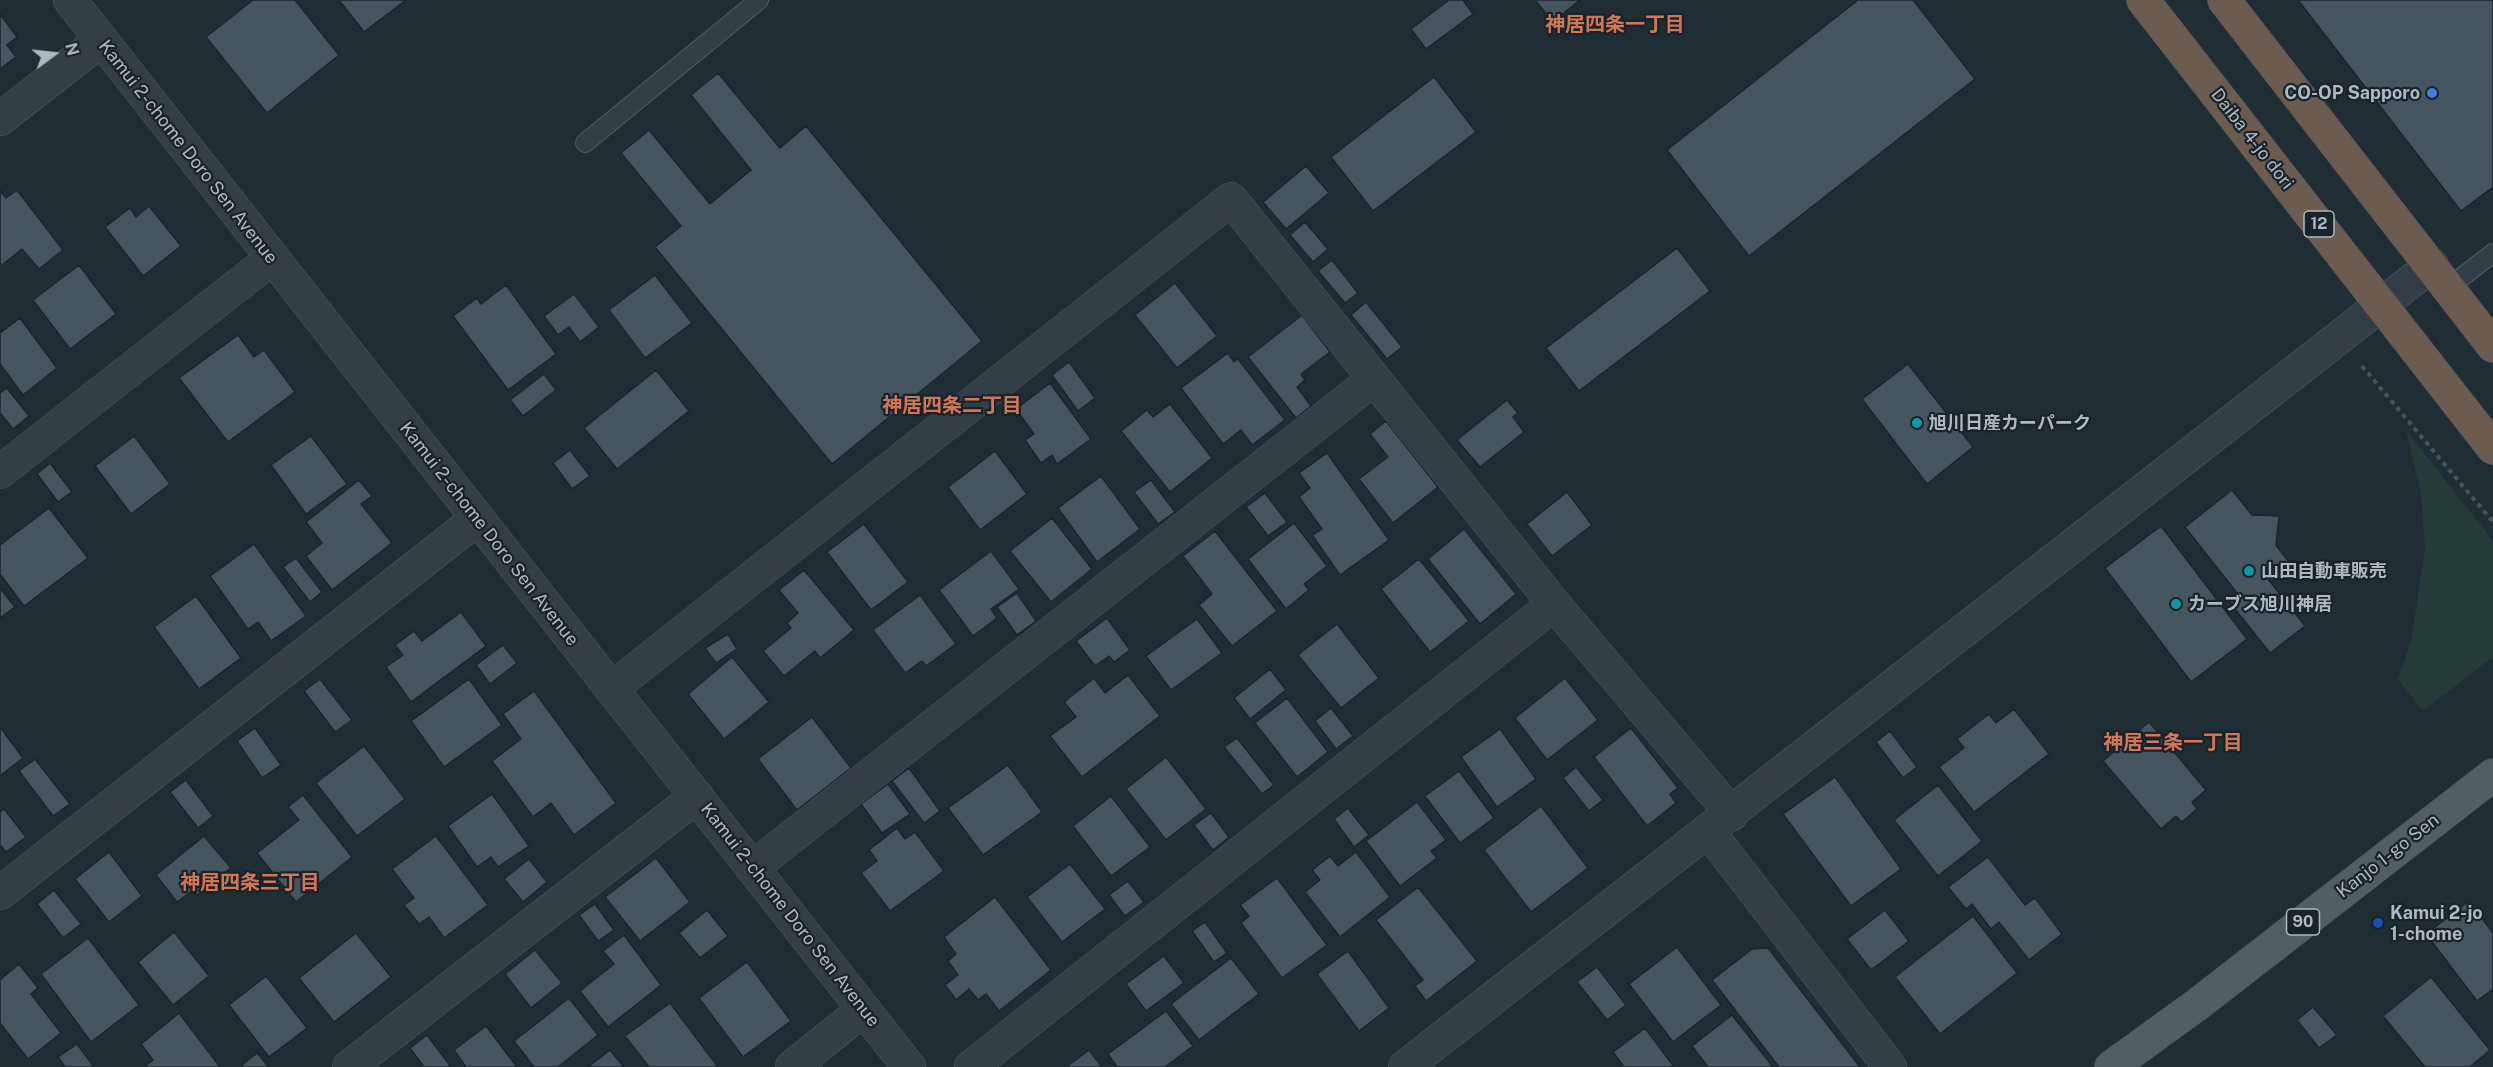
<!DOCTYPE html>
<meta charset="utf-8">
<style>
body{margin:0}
#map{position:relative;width:2493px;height:1067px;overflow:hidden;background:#1f2d35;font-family:"Public Sans",sans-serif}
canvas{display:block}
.north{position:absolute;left:24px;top:24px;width:60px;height:60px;-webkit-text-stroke:4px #18232a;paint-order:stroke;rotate:75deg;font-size:16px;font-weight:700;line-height:24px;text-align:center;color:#acb9c3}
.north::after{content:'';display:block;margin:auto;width:21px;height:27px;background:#acb9c3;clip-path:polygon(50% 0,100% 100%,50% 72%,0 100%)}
</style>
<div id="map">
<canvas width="2493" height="1067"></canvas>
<div class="north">N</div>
</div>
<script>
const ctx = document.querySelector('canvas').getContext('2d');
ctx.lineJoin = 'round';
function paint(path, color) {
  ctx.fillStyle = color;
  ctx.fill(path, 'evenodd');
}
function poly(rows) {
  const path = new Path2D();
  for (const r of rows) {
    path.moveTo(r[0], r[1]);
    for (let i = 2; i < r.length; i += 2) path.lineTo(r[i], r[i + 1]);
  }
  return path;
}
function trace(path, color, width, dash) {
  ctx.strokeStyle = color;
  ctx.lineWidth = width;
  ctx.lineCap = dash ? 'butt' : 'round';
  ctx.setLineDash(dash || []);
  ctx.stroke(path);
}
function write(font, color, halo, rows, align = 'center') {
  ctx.font = font + ' "Public Sans","Noto Sans JP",sans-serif';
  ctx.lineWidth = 4.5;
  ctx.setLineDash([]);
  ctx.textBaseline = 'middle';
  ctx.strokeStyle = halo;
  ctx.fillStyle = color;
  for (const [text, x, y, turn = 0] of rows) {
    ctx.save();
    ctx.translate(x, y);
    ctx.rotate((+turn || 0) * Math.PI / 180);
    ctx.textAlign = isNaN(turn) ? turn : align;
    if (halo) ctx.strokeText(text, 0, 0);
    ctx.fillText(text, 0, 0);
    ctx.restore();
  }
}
const green = poly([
 [2406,430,2493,541,2493,657,2423,711,2398,679,2411,641,2425,549,2421,495]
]);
const building = poly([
 [253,0,295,0,339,55,267,113,206,37,253,0],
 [339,0,406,0,364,32,339,0],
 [1449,0,1463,0,1473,14,1426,49,1411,29,1449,0],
 [1535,0,1580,0,1553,22,1535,0],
 [1858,0,1913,0,1975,79,1749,256,1667,150,1858,0],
 [2298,0,2493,0,2493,187,2461,211,2298,0],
 [0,14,17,37,7,45,16,57,0,69,0,14],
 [718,73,780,148,806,126,982,341,832,464,655,247,681,226,621,153,649,130,710,204,751,170,691,95,718,73],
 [1434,77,1476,132,1373,211,1331,157,1434,77],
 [1306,166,1329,193,1286,229,1263,202,1306,166],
 [0,190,6,198,17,190,63,250,39,269,22,249,2,265,0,263,0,190],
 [149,206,181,246,143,276,105,227,130,208,136,217,149,206],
 [1305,222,1328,249,1313,262,1290,235,1305,222],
 [1677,248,1710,291,1579,391,1546,348,1677,248],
 [1332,260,1358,293,1345,303,1318,271,1332,260],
 [79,265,116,314,70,349,33,300,79,265],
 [655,275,692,323,645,358,609,310,655,275],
 [1175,283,1217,336,1177,368,1135,315,1175,283],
 [506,285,556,354,508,390,453,316,477,298,481,304,506,285],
 [574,294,599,327,580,342,569,327,558,335,544,316,574,294],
 [1366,302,1402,347,1387,359,1351,315,1366,302],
 [1302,315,1330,352,1301,374,1305,380,1297,387,1311,406,1296,418,1248,357,1302,315],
 [20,318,57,368,23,395,0,364,0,333,20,318],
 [238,335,254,357,264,350,295,392,228,442,179,378,238,335],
 [1228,353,1234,362,1238,359,1285,420,1252,445,1241,430,1223,444,1181,388,1228,353],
 [1069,362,1095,398,1078,411,1052,375,1069,362],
 [1908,364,1973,447,1927,484,1862,399,1908,364],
 [656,370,689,411,617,469,584,428,656,370],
 [544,374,556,390,523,416,510,400,544,374],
 [1050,383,1091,439,1057,464,1052,455,1041,463,1025,440,1034,434,1016,409,1050,383],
 [7,388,29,416,13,429,0,413,0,393,7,388],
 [1507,400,1518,413,1513,417,1524,432,1480,467,1457,440,1507,400],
 [1170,404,1212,458,1170,492,1121,431,1147,410,1153,417,1170,404],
 [1386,421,1438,487,1393,523,1359,479,1388,457,1370,434,1386,421],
 [134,436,170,484,131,514,95,466,134,436],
 [311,436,347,484,306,514,271,465,311,436],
 [570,450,590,476,572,489,553,463,570,450],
 [995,451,1027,494,980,530,948,487,995,451],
 [1327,453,1389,540,1340,575,1312,535,1322,529,1299,497,1310,488,1299,473,1327,453],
 [50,463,72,492,58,502,37,474,50,463],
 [1101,476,1140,529,1097,562,1058,508,1101,476],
 [359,480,372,496,361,504,392,543,332,590,306,556,322,543,306,522,359,480],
 [1151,480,1175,512,1158,524,1134,492,1151,480],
 [2232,490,2252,515,2279,516,2276,545,2289,562,2268,579,2305,626,2270,653,2228,600,2237,593,2185,527,2232,490],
 [1567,492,1592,525,1552,556,1527,524,1567,492],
 [1265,493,1287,522,1268,536,1246,507,1265,493],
 [49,508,88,558,24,606,0,574,0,545,49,508],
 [1052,518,1092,569,1051,602,1010,551,1052,518],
 [1294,523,1327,566,1304,584,1309,590,1286,609,1248,559,1294,523],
 [864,524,908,582,871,610,827,552,864,524],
 [2161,526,2247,639,2191,682,2105,568,2161,526],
 [1464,529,1516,594,1480,624,1428,559,1464,529],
 [1215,531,1277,611,1232,646,1199,605,1212,594,1183,556,1215,531],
 [254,544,306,616,271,641,258,622,248,629,210,576,254,544],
 [991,551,1019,589,991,609,997,618,973,636,939,590,991,551],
 [296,558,322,592,310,602,283,567,296,558],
 [1419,559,1469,621,1430,652,1381,589,1419,559],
 [804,570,854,630,820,658,815,651,784,676,763,651,791,628,787,623,798,613,779,590,804,570],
 [0,588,15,607,0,618,0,588],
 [1017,593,1036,621,1017,635,997,607,1017,593],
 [920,595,956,644,926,666,922,661,905,673,873,630,920,595],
 [196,596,241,658,199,689,154,627,196,596],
 [461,612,486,646,411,702,386,667,403,655,395,645,414,631,422,641,461,612],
 [1107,618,1130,650,1114,662,1109,656,1095,666,1076,641,1107,618],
 [1197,619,1222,653,1171,690,1146,656,1197,619],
 [1337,624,1379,678,1341,708,1298,655,1337,624],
 [728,634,737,649,716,663,705,648,728,634],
 [503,645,517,663,490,684,476,665,503,645],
 [732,657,769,702,724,739,688,694,732,657],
 [1270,669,1286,690,1250,719,1234,698,1270,669],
 [1128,675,1160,716,1082,777,1050,736,1076,717,1064,702,1094,678,1105,693,1128,675],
 [1565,678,1598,720,1547,760,1515,718,1565,678],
 [320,679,352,720,335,732,304,691,320,679],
 [469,679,502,725,444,767,411,721,469,679],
 [534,691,616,803,574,835,551,803,533,817,492,761,521,739,503,714,534,691],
 [1287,698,1328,752,1297,777,1255,723,1287,698],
 [1331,708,1353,736,1336,749,1315,721,1331,708],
 [2014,709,2049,754,1974,812,1939,767,1964,748,1957,739,1989,714,1996,723,2014,709],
 [812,717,851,768,797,810,758,759,812,717],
 [2149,722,2206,790,2192,802,2197,809,2182,822,2176,816,2161,829,2103,761,2149,722],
 [0,727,23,758,0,776,0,727],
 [255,728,281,765,262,778,237,741,255,728],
 [1631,728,1678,788,1670,794,1676,803,1647,826,1594,757,1631,728],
 [1500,729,1536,779,1497,807,1461,757,1500,729],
 [1890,731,1917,767,1903,778,1876,742,1890,731],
 [1237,738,1274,785,1262,794,1224,747,1237,738],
 [364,746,405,799,357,836,316,783,364,746],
 [1166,757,1206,809,1166,840,1126,789,1166,757],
 [35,759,70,804,53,816,19,771,35,759],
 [1008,765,1042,812,983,855,948,808,1008,765],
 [1576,767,1603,800,1589,811,1563,778,1576,767],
 [909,768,940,811,924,823,892,781,909,768],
 [1459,771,1494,818,1460,843,1425,796,1459,771],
 [1835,777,1901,869,1851,906,1783,814,1835,777],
 [186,780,213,816,198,828,170,792,186,780],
 [888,784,910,814,882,833,861,804,888,784],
 [1938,785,1982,841,1938,876,1894,820,1938,785],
 [492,794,529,846,498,867,491,857,477,867,448,826,492,794],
 [303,795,352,857,296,902,257,853,299,820,288,807,303,795],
 [1111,796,1150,847,1111,876,1073,826,1111,796],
 [1417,802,1446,840,1431,851,1437,858,1400,886,1366,841,1417,802],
 [1541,806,1588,868,1531,912,1484,850,1541,806],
 [1348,808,1369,835,1354,847,1334,819,1348,808],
 [4,809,26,837,6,852,0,845,0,812,4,809],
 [1211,813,1229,837,1213,850,1194,825,1211,813],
 [897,828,905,839,915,832,944,871,890,911,861,873,877,861,869,850,897,828],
 [204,836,231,868,197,895,193,890,177,902,156,875,204,836],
 [436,836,488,905,444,938,429,917,419,924,404,905,414,898,392,869,436,836],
 [109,852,142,896,109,922,75,879,109,852],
 [1356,852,1390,897,1340,937,1305,892,1320,880,1312,870,1330,856,1338,866,1356,852],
 [1988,857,2025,905,2035,898,2062,934,2029,960,1999,922,1991,929,1972,904,1966,909,1948,887,1988,857],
 [656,858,690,902,640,941,605,897,656,858],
 [529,859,547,882,523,902,504,879,529,859],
 [1070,864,1105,909,1062,942,1027,897,1070,864],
 [1277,878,1327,945,1282,978,1241,923,1249,916,1240,905,1277,878],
 [1128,881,1144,902,1125,916,1109,895,1128,881],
 [1418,887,1477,961,1426,1001,1415,986,1423,980,1376,920,1418,887],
 [54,890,81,924,63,938,37,904,54,890],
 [995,897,1051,970,999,1011,986,994,978,1000,969,989,956,1000,945,985,958,975,948,961,956,954,944,937,995,897],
 [2469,901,2493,933,2493,989,2477,1001,2426,934,2469,901],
 [595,904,614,930,598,941,579,915,595,904],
 [707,910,728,936,700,958,679,933,707,910],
 [1885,910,1909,941,1871,970,1847,939,1885,910],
 [1973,916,2017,973,1940,1034,1895,977,1973,916],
 [1205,922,1227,953,1214,962,1192,931,1205,922],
 [174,932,209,976,173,1005,138,962,174,932],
 [356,933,391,977,334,1022,299,978,356,933],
 [624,935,661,985,608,1027,580,991,614,964,603,951,624,935],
 [88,938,139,1005,91,1042,41,974,88,938],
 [1677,947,1721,1005,1673,1042,1629,984,1677,947],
 [1768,948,1860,1067,1779,1067,1712,980,1752,949,1768,948],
 [535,950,562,983,531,1008,505,974,535,950],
 [1348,951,1389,1008,1359,1031,1317,974,1348,951],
 [1164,956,1184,983,1146,1011,1126,984,1164,956],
 [1231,958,1259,994,1199,1040,1171,1004,1231,958],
 [747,962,791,1021,743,1057,699,998,747,962],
 [19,964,38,988,31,994,61,1033,28,1059,0,1023,0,980,19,964],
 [1597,967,1626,1005,1607,1020,1577,982,1597,967],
 [266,976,307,1028,269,1057,229,1005,266,976],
 [2431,977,2490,1050,2470,1067,2425,1067,2383,1016,2431,977],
 [569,998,598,1035,558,1067,534,1067,514,1041,569,998],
 [670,1003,718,1067,649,1067,625,1036,670,1003],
 [2313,1007,2337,1035,2319,1048,2297,1020,2313,1007],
 [1166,1011,1193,1046,1165,1067,1117,1067,1108,1054,1166,1011],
 [179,1013,220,1067,144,1067,153,1060,141,1044,179,1013],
 [1732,1015,1773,1067,1708,1067,1692,1046,1732,1015],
 [486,1026,517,1067,466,1067,454,1050,486,1026],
 [1645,1028,1674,1067,1624,1067,1613,1052,1645,1028],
 [427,1035,451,1067,424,1067,410,1048,427,1035],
 [77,1044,94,1067,65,1067,58,1057,77,1044],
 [610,1050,624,1067,588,1067,610,1050],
 [1089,1050,1102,1067,1066,1067,1089,1050],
 [257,1053,269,1067,243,1067,242,1065,257,1053]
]);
const path = poly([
 [2362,366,2493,522]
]);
const lane = poly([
 [585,143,759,0],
 [2449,287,2493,253]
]);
const street = poly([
 [70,0,909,1067],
 [0,119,101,40],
 [0,472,271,259],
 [611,689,1231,199,1554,604,1732,814],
 [1709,832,1890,1067],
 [752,868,1374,379],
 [0,893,477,519],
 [349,1067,697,796],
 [792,1067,863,1010],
 [971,1067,1554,604],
 [1405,1067,2432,265]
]);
const primary = poly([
 [2111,1067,2198,1004,2493,775]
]);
const highway = poly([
 [2143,0,2493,448],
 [2224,0,2493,346]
]);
const markers = [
 [2432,93,6,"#3f7fe0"],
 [1917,423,6,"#0f9aa8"],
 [2249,571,6,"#0f9aa8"],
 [2176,604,6,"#0f9aa8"],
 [2378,923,6,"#1a4fb4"]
];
const shields = [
 [2319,224,30],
 [2303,922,33]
];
const shieldNames = [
 ["12",2319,224],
 ["90",2303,922]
];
const poiNames = [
 ["CO-OP Sapporo",2420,93,"right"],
 ["旭川日産カーパーク",1929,423],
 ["山田自動車販売",2261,571],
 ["カーブス旭川神居",2188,604],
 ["Kamui 2-jo",2390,913],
 ["1-chome",2390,934]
];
const streetNames = [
 ["Daiba 4-jo dori",2252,139,52],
 ["Kamui 2-chome Doro Sen Avenue",188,152,52],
 ["Kamui 2-chome Doro Sen Avenue",489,534,52],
 ["Kanjo 1-go Sen",2388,856,-38],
 ["Kamui 2-chome Doro Sen Avenue",790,915,52]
];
const neighbourhoodNames = [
 ["神居四条一丁目",1615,25],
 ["神居四条二丁目",952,406],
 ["神居三条一丁目",2173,743],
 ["神居四条三丁目",250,883]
];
paint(green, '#243b37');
paint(building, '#455560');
trace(building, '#1a252c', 1.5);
trace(lane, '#505c64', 20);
trace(street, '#505c64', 34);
trace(primary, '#3c4750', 34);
trace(highway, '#3d4950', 34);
trace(path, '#425756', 4, [4.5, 4.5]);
trace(lane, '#323e46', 18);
trace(street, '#323e46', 33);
trace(primary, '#505e66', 33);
trace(highway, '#6c5b4f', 33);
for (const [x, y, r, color] of markers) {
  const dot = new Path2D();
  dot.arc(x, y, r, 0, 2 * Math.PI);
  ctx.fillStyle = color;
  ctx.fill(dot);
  trace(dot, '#18232a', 2);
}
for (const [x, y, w] of shields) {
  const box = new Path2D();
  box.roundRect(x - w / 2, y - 13, w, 26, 4.5);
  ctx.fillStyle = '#18232a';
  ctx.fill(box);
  trace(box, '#acb9c3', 1.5);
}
write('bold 16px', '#acb9c3', null, shieldNames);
write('bold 18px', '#acb9c3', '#18232a', poiNames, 'left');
write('18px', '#acb9c3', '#18232a', streetNames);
write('bold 20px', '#d37557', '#18232a', neighbourhoodNames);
</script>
